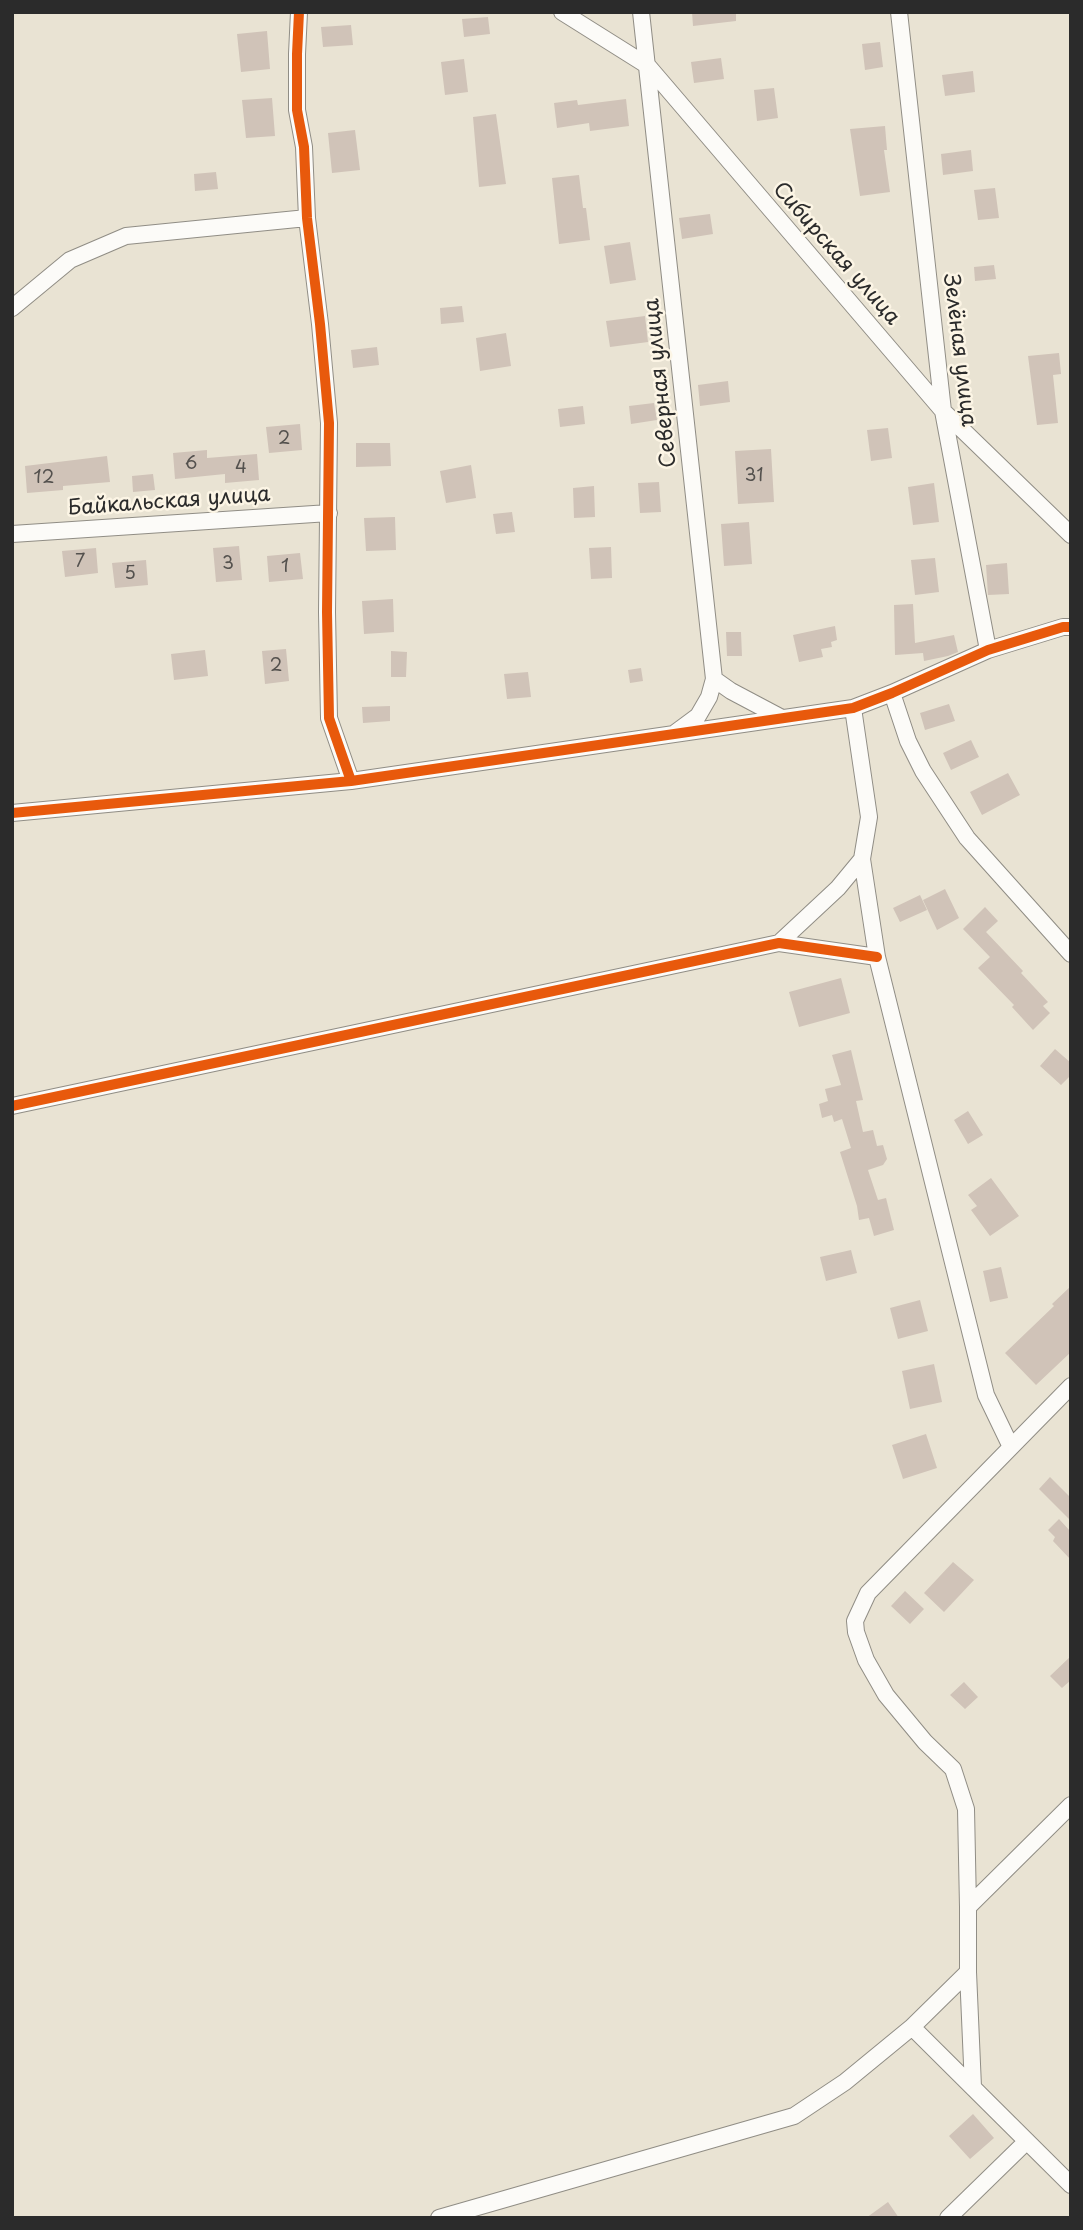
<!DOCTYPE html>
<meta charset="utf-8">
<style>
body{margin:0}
#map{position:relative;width:1083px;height:2230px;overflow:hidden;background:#e9e3d3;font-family:"Playpen Sans",sans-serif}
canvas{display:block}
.frame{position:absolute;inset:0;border:14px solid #2b2b2b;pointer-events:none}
</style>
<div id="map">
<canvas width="1083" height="2230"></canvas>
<div class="frame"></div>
</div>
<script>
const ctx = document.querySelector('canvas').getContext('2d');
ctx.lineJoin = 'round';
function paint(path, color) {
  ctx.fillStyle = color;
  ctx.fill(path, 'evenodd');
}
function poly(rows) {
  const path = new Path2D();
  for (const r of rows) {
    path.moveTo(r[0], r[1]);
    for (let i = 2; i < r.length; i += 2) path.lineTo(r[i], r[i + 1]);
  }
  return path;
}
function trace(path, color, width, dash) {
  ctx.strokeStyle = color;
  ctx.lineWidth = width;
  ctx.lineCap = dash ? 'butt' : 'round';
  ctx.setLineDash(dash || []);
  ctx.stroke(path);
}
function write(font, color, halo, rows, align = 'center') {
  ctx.font = font + ' "Playpen Sans",sans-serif';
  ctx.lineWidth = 5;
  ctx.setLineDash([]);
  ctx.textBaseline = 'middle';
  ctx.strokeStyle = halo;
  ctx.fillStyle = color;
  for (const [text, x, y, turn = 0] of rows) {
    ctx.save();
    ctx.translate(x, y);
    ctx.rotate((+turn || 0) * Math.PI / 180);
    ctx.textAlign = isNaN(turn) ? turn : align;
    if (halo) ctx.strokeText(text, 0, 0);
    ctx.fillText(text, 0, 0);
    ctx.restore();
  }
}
const building = poly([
 [692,12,736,12,736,21,693,26],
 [488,17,490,34,464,37,462,19],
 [351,25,353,45,323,47,321,27],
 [267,31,270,69,241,72,237,34],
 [880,42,883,67,865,70,862,44],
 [721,58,724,79,694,83,691,62],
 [464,59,468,92,445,95,441,62],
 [973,71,975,92,945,96,942,75],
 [774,88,778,118,757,121,754,90],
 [272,98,275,136,246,138,242,100],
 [626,99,629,126,590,131,589,123,557,128,554,103,577,100,578,105],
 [496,114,506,184,479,187,473,117],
 [885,126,887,150,884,150,890,192,860,196,850,129],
 [355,130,360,170,332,173,328,133],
 [971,150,973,171,943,175,941,154],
 [216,172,218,189,195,191,194,174],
 [579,175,583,208,586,208,590,240,559,244,552,178],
 [995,188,999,218,978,220,974,190],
 [710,214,713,234,682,239,679,218],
 [630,242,636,280,610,284,604,246],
 [994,265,996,279,975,281,974,267],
 [462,306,464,322,441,324,440,308],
 [645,316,648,342,610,347,606,321],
 [506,333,511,366,480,371,476,338],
 [377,347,379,365,353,368,351,350],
 [1059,353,1061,374,1053,375,1058,423,1037,425,1028,356],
 [728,381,730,402,700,406,698,385],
 [654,403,657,420,631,424,629,406],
 [583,406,585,424,560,427,558,409],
 [300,424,302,450,269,453,266,427],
 [888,428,892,458,871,461,867,430],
 [356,443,390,443,391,466,356,467],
 [771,449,774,502,738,504,735,451],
 [207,450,207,458,257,454,259,480,225,483,225,474,175,479,173,453],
 [107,456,110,482,63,486,63,490,27,493,25,466],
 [471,465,476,498,446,503,440,471],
 [153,474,155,490,133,492,132,476],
 [659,482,661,512,640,513,638,483],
 [934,483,939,522,913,525,908,487],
 [594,486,595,517,574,518,573,488],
 [512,512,515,532,496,534,493,514],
 [395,517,396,550,366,551,364,518],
 [749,522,752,564,724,566,721,524],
 [239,546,242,580,216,582,213,548],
 [611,547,612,578,591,579,589,548],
 [96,548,98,573,65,577,62,551],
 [300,553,303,579,269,582,267,556],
 [935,558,939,592,915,595,911,560],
 [146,560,148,585,115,588,112,563],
 [1007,563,1009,594,988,595,986,565],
 [393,599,394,632,364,634,362,601],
 [913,604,915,643,954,635,958,652,948,656,924,661,923,653,895,655,894,605],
 [835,626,837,640,831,642,832,647,821,649,823,657,799,662,793,635],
 [726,632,741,632,742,656,727,656],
 [286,649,289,681,265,684,262,651],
 [205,650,208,676,174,680,171,654],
 [391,651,407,652,406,677,391,677],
 [641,668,643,681,630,683,628,670],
 [528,672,531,697,507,699,504,674],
 [949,704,955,721,925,730,920,713],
 [390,706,390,721,363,723,362,707],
 [971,740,979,757,951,770,943,753],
 [1008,773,1020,795,982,815,970,792],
 [945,889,959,918,937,930,923,900],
 [920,895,927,910,900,922,893,908],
 [985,907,998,921,986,932,1023,971,1021,973,1048,1002,1043,1006,1050,1013,1033,1030,1012,1007,1014,1005,978,968,990,957,963,929],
 [841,978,850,1013,799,1027,789,992],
 [1055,1049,1071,1063,1071,1075,1061,1085,1040,1066],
 [851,1050,863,1100,856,1101,863,1132,873,1130,877,1146,883,1145,887,1159,883,1165,868,1170,878,1200,886,1198,894,1230,874,1236,869,1218,859,1220,857,1206,840,1152,851,1148,842,1119,834,1122,832,1115,822,1118,819,1104,828,1101,825,1089,841,1085,832,1055],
 [968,1111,983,1135,968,1144,954,1120],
 [991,1178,1019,1216,990,1236,971,1210,977,1206,968,1195],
 [851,1250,857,1273,826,1281,820,1257],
 [1001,1267,1008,1298,990,1302,983,1271],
 [1071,1286,1071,1352,1036,1385,1005,1353,1054,1306,1052,1304],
 [920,1300,928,1331,898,1339,890,1308],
 [934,1364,942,1402,910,1409,902,1371],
 [926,1434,937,1468,903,1479,892,1445],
 [1050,1477,1071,1498,1071,1521,1039,1489],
 [1059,1519,1071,1532,1071,1560,1053,1541,1055,1537,1048,1530],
 [953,1562,974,1580,944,1612,924,1593],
 [905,1591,924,1609,910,1624,891,1606],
 [1071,1656,1071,1680,1062,1688,1050,1676],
 [964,1682,978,1697,965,1709,950,1695],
 [973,2114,994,2138,970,2159,949,2136],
 [888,2202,899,2218,866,2218]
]);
const street = poly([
 [299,12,297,54,297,110,304,147,307,218,320,324,329,423,327,612,329,718,351,781],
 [562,12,648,66,943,411,1071,535],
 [641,12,714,679,709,697,698,716,675,733],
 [899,12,943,411,988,650],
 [12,308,70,260,126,236,307,218],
 [12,534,329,513],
 [714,679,731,691,782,718],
 [892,693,908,741,923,771,967,838,1071,954],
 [853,708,869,817,862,859,877,957,986,1395,1011,1447],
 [12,813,351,781,853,708,892,693,988,650,1063,627,1071,627],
 [779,943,838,888,862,859],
 [12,1106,779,943,877,957],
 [1071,1805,968,1907,968,1972,912,2027,1071,2185],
 [968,1907,966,1809,953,1769,925,1742,886,1695,866,1660,856,1632,855,1621,868,1593,1071,1386],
 [968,1972,973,2087],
 [439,2218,794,2116,845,2082,912,2027],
 [948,2218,1027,2141]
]);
const cycleway = poly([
 [299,12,297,54,297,110,304,147,307,218,320,324,329,423,327,612,329,718,351,781],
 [12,813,351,781,853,708,892,693,988,650,1063,627,1071,627],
 [12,1106,779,943,877,957]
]);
const numberNames = [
 ["2",284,439],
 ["6",191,464],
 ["4",241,468],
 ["31",754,476],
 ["12",44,478],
 ["7",80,562],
 ["3",228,564],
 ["1",285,567],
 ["5",130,574],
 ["2",276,666]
];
const streetNames = [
 ["Сибирская улица",836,254,49],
 ["Зелёная улица",959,350,83],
 ["Северная улица",661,383,-96],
 ["Байкальская улица",169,502,-4]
];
paint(building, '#d0c3b8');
trace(street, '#908d85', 18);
trace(street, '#fcfbf8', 16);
trace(cycleway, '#e8590c', 10);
write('18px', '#54514e', null, numberNames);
write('21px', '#2b2b2b', '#fcf5e5', streetNames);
</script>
